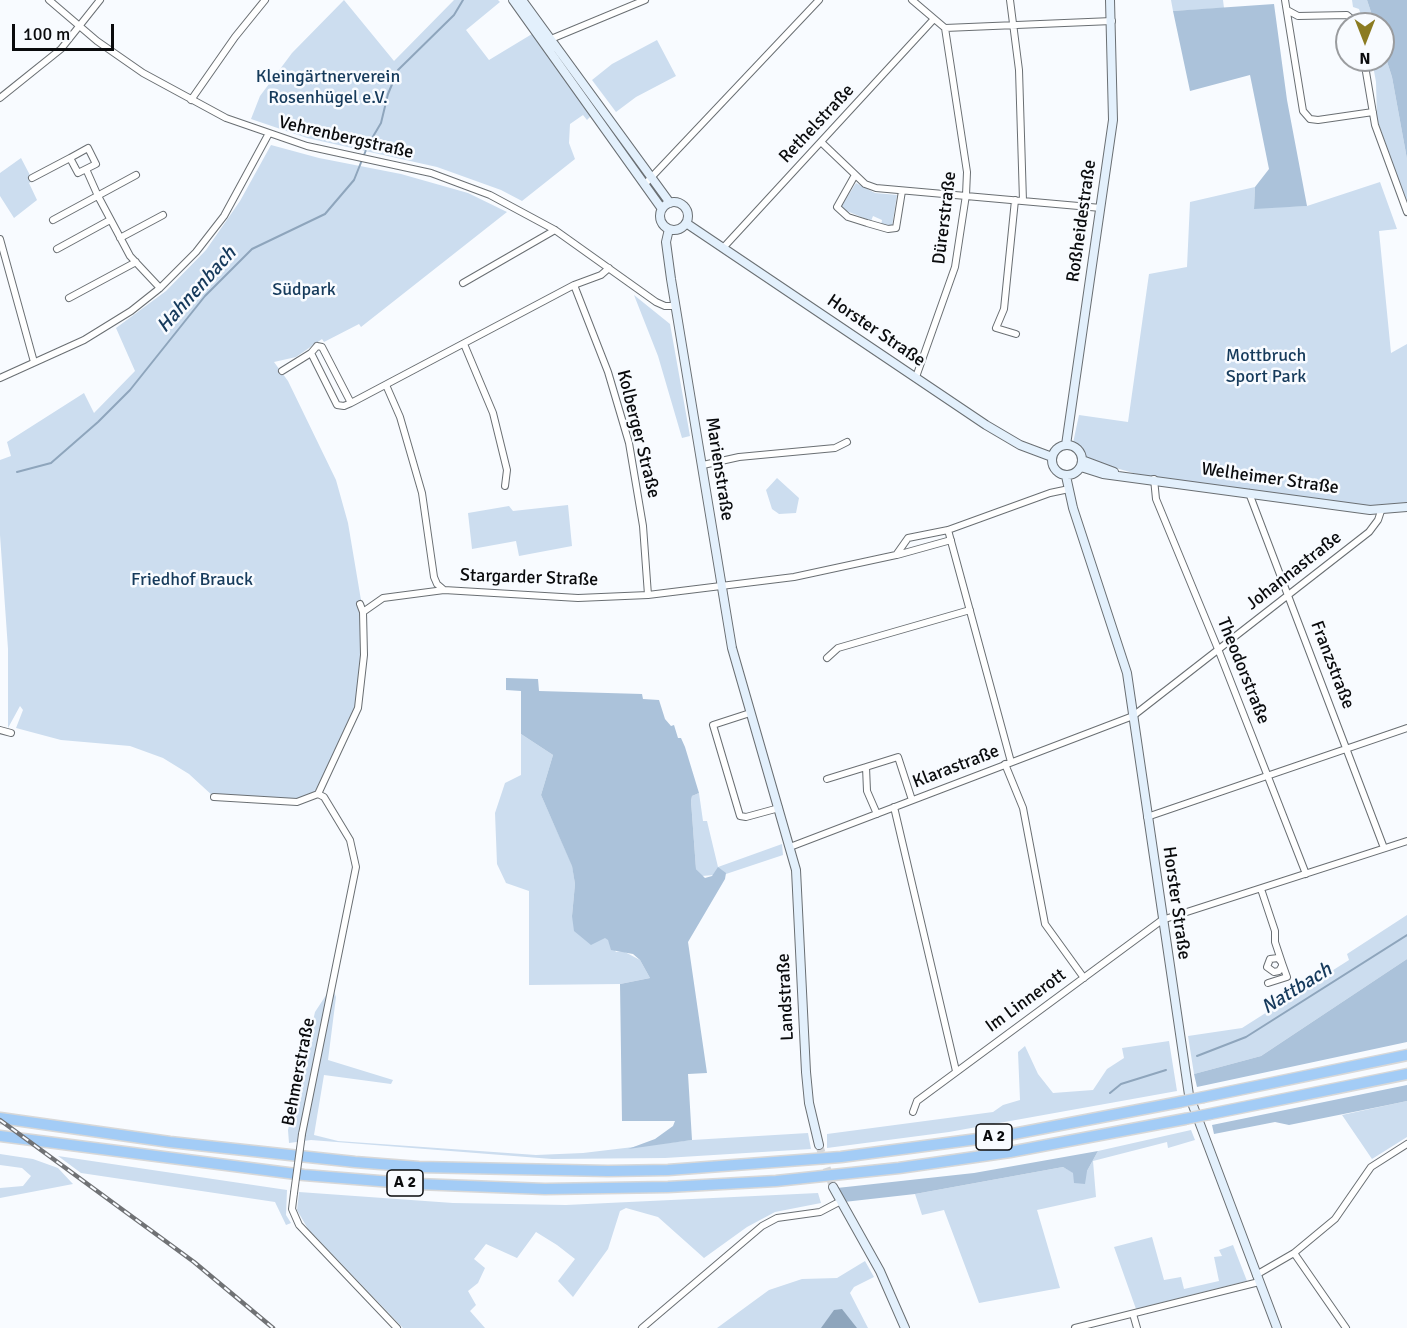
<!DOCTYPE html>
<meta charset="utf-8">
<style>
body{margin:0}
#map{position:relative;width:1407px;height:1328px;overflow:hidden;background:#f8fbff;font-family:Signika,sans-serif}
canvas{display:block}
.north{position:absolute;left:1335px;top:12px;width:60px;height:60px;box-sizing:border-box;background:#f8fbff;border:2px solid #999b9e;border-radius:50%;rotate:180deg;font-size:16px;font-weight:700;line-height:24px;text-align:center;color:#0a0b0d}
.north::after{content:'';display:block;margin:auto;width:21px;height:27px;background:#8b7b21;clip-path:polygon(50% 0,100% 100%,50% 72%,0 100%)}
.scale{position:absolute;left:12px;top:24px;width:102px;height:27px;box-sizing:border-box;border:3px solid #0a0b0d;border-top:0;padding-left:8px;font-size:18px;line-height:21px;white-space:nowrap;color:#0a0b0d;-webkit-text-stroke:4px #f8fbff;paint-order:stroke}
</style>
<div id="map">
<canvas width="1407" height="1328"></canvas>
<div class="north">N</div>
<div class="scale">100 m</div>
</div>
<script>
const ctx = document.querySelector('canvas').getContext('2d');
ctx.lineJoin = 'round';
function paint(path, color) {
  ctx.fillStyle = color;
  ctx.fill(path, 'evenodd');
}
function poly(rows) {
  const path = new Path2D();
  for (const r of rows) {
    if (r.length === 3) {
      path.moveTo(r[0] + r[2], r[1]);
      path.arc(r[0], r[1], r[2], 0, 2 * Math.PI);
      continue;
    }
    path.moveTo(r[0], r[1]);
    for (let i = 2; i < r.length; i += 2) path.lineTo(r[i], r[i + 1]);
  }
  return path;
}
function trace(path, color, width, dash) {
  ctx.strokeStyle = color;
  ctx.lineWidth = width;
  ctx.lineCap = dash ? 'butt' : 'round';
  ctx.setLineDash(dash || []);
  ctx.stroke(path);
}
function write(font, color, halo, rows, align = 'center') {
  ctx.font = font + ' Signika,sans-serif';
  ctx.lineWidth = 5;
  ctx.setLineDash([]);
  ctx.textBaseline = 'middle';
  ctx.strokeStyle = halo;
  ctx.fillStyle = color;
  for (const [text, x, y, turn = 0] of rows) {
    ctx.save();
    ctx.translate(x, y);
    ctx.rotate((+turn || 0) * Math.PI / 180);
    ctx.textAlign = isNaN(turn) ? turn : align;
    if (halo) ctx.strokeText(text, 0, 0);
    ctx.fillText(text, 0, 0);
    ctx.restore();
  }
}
const green = poly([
 [344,0,394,61,454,0,498,0,500,2,466,30,489,60,532,34,591,116,587,120,583,115,570,124,569,143,575,159,522,201,501,190,437,167,307,138,251,119,260,96,292,53],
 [1171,0,1223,0,1224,8,1173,11],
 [1352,0,1367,0,1375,24,1364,24,1359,9,1353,7],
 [657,40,676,76,636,97,616,112,592,80,612,64],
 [1383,49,1392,77,1407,159,1407,204,1377,119,1376,82,1372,60,1383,60],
 [271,145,319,158,401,174,468,193,507,212,361,327,359,324,324,342,322,339,296,357,274,362,288,381,336,480,348,523,363,612,361,693,323,786,308,800,214,797,189,774,163,758,130,746,61,740,16,728,23,710,20,706,8,728,8,649,0,535,0,460,11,456,7,442,84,393,94,413,135,371,116,328,166,291,206,250,240,201],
 [21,158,33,181,29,183,37,200,14,218,0,196,0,173],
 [1380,182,1397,229,1379,231,1391,353,1407,344,1407,506,1380,510,1147,477,1085,459,1082,450,1073,443,1079,415,1128,422,1149,274,1187,267,1190,202,1255,187,1254,208,1307,206],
 [856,183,875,193,897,195,892,226,881,225,882,220,873,216,871,221,842,209,841,207],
 [634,295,670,324,690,436,682,438,658,356],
 [777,478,799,498,796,513,779,514,772,509,766,490],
 [568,505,572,546,519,556,516,541,472,549,468,513,509,506,513,511],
 [521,734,553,755,541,795,572,865,575,884,572,916,608,939,616,952,623,951,640,960,650,978,620,984,529,985,529,891,506,883,497,864,495,813,505,783,521,775],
 [699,793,703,821,707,821,718,867,782,844,783,855,726,874,702,876,696,869,691,801,692,796],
 [1407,915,1407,959,1261,1056,1194,1074,1188,1036,1242,1028,1349,960,1347,954],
 [332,986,336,997,328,1060,393,1080,391,1084,324,1075,314,1135,338,1141,536,1155,583,1153,692,1140,808,1133,811,1149,665,1158,552,1159,311,1140,289,1143,288,1130,315,1012],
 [1169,1041,1177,1091,949,1132,827,1148,827,1134,993,1112,1003,1105,1020,1100,1018,1052,1025,1046,1038,1074,1053,1093,1093,1090,1107,1069,1124,1058,1122,1048],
 [1407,1101,1407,1137,1372,1159,1342,1115],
 [1191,1130,1195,1140,1168,1148,1167,1142,1093,1161,1096,1197,1037,1210,1060,1288,979,1303,944,1210,922,1215,915,1194,1063,1167,1074,1173,1087,1171,1098,1151],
 [0,1154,33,1159,58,1168,73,1184,0,1198,0,1188,23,1186,31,1176,22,1168,0,1165],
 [58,1156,287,1190,286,1215,291,1223,286,1225,275,1202,81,1173],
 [299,1192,453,1203,566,1205,818,1193,821,1203,775,1212,747,1227,704,1258,658,1217,626,1208,620,1211,608,1249,573,1297,558,1281,575,1259,557,1245,536,1232,517,1258,486,1244,474,1259,485,1268,478,1283,468,1291,476,1305,470,1311,485,1328,403,1328,308,1229,297,1210],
 [1152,1237,1164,1280,1181,1277,1184,1289,1219,1281,1214,1257,1222,1256,1219,1250,1233,1245,1247,1281,1136,1309,1114,1247],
 [865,1261,874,1277,854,1287,850,1293,868,1328,717,1328,769,1290,802,1279,837,1278]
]);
const forest = poly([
 [1367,0,1407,0,1407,159,1392,77,1383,49,1383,24,1375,24],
 [1274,4,1287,100,1307,206,1254,209,1255,187,1269,169,1250,75,1190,91,1173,11],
 [506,678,538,679,539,691,642,694,643,699,659,700,665,719,671,726,674,725,678,738,681,738,685,747,699,793,692,796,691,801,696,869,705,878,712,876,718,867,726,873,725,879,688,942,707,1073,688,1074,692,1140,628,1149,655,1139,673,1126,675,1121,622,1121,620,984,650,978,640,960,633,954,611,950,608,940,605,938,591,945,574,931,572,916,575,884,572,866,541,795,553,755,521,734,521,691,506,690],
 [1407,959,1407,1042,1197,1087,1194,1074,1261,1056],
 [1407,1085,1407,1101,1388,1105,1289,1125,1275,1122,1214,1134,1212,1125],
 [1098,1151,1087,1171,1085,1184,1074,1183,1073,1173,1063,1167,915,1194,844,1202,837,1188,974,1173]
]);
const water = poly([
 [842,1309,857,1328,821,1328,834,1310]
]);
const stream = poly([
 [17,472,51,463,98,422,130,390,205,296,252,249,325,214,354,180,368,145,381,123,388,94,398,70,454,15,463,0],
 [1197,1056,1246,1037,1407,935],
 [1110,1093,1121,1084,1166,1070]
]);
const secondaryTunnel = poly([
 [819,1145,833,1187]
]);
const street = poly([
 [49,0,97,41,143,73,226,118,307,146,431,173,490,195,555,230,656,302,665,306,676,306],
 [912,0,945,28,967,172,966,195,955,267,916,377],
 [1010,0,1019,70,1023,201],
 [1285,0,1303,111,1310,119,1318,120,1373,112],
 [1287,10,1298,16,1347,15,1358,24],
 [945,28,1112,21],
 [551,39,645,0],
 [1364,60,1375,125,1407,212],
 [0,98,61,49,100,0],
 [191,100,235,37,265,0],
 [821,142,865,184,876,188,1101,208],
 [86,169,78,173,70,158,88,148,96,164,86,169,98,196,130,256,160,288],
 [855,175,837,207,848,217,867,223,888,229,896,228,902,191],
 [32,178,70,158],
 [646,183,819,0],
 [1015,200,1004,309,996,328,1016,334],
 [53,220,136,175],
 [120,238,163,215],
 [0,239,34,362],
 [723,248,933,20],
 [57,249,110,220],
 [463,283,555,230],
 [574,285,608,372,629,443,643,526,648,595],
 [69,298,136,262],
 [464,344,493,413,507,470,505,486],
 [317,346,322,347,351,403,344,406,337,405,311,353,317,346],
 [282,371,311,353],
 [0,378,84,340,131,311,160,288,196,252,224,216,268,135],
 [386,385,400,417,422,493,434,577,437,584,444,590,578,598,648,595,794,577,896,555,908,538,948,530,1050,493,1069,489],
 [351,403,574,285,601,275,609,268],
 [703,465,739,457,835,448,847,442],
 [1154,479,1156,499,1218,649,1306,874],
 [1249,493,1384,848],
 [948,530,1011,762],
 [897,555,951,540],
 [363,612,383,598,444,590],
 [827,658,838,648,970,610],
 [750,713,713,725,740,816,746,817,779,808],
 [0,730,11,733],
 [1005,764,1023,808,1045,924,1084,978],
 [827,779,866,767],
 [214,797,297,802,318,794,358,708,364,655,363,612,360,604],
 [894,807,956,1071],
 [877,814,867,791,866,767,898,757,912,800],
 [1147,817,1407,728],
 [790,847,1133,716,1369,532,1378,520,1381,511],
 [1261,889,1275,931,1275,942,1282,963,1282,966,1279,971,1274,972,1267,967,1270,959,1278,958,1282,963,1287,977,1268,983],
 [913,1112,917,1101,1162,920,1407,841],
 [302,1134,356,867,350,840,324,797,318,794],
 [294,1193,292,1209,299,1225,397,1328],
 [1294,1253,1346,1328],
 [1256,1275,1294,1253,1335,1219,1371,1167,1407,1144],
 [1133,1314,1137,1328],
 [642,1328,762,1226,777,1218,820,1212,839,1202],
 [1075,1328,1259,1282]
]);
const secondary = poly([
 [513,0,662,209],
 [522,0,670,203],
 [674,216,14],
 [686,223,986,425,1020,445,1052,457],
 [669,229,666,242,671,279,732,648,796,870,806,1072,809,1103,819,1145],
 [1067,460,15],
 [1066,445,1113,120,1110,0],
 [1082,460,1114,472],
 [1081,467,1103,474,1370,510,1407,507],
 [1066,476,1073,508,1127,673,1189,1095,1277,1328],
 [833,1187,880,1271,905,1328]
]);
const highway = poly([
 [1204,1097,1407,1055],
 [1210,1114,1407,1074],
 [0,1118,170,1142,355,1162,419,1167,608,1171,668,1170,841,1157,1008,1135,1180,1102],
 [0,1136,304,1175,417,1184,545,1189,668,1187,776,1181,899,1168,1010,1152,1185,1119]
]);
const rail = poly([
 [0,1120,194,1262,273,1328]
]);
const streetBridge = poly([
 [294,1193,302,1134]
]);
const highwayBridge = poly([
 [1180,1102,1204,1097],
 [1185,1119,1210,1114]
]);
const shields = [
 [994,1137,36],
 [405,1183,36]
];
const shieldNames = [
 ["A 2",994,1137],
 ["A 2",405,1183]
];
const parkNames = [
 ["Kleingärtnerverein",328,77],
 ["Rosenhügel e.V.",328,98],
 ["Südpark",304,290],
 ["Mottbruch",1266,356],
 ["Sport Park",1266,377],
 ["Friedhof Brauck",192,580]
];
const streetNames = [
 ["Rethelstraße",817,124,-47],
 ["Vehrenbergstraße",346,138,13],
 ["Dürerstraße",945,218,-83],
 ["Roßheidestraße",1082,221,-82],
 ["Horster Straße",876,331,34],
 ["Kolberger Straße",638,434,76],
 ["Marienstraße",719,469,81],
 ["Welheimer Straße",1270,479,8],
 ["Johannastraße",1294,571,-38],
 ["Stargarder Straße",529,578,2],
 ["Franzstraße",1332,665,69],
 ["Theodorstraße",1243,671,68],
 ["Klarastraße",956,767,-21],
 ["Horster Straße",1176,903,82],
 ["Landstraße",786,997,-93],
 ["Im Linnerott",1026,1001,-36],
 ["Behmerstraße",299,1072,-79]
];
const waterNames = [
 ["Hahnenbach",197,290,-48],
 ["Nattbach",1297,989,-32]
];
paint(green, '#ccddef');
paint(forest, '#abc2da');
paint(water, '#8ea5bc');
trace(stream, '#8ea5bc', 2);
trace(secondaryTunnel, '#d4d7db', 8, [8, 4]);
trace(street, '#6a6f73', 8);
trace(secondary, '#6a6f73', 10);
trace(highway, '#d8d8d8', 13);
trace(street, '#fff', 6);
trace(secondary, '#e3f0fc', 8);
trace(highway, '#a3ccf6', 10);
trace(rail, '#707275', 4.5);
trace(rail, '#f8fbff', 2, [7]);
trace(streetBridge, '#6a6f73', 8, []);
trace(highwayBridge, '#d8d8d8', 13, []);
trace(streetBridge, '#fff', 6);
trace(highwayBridge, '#a3ccf6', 10);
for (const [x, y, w] of shields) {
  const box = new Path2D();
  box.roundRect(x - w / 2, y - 13, w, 26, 4.5);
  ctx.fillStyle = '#f8fbff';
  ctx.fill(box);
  trace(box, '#0a0b0d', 1.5);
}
write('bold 16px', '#0a0b0d', null, shieldNames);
write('18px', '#153a5b', '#f8fbff', parkNames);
write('18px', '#0a0b0d', '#f8fbff', streetNames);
write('italic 20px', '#15395b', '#f8fbff', waterNames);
</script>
